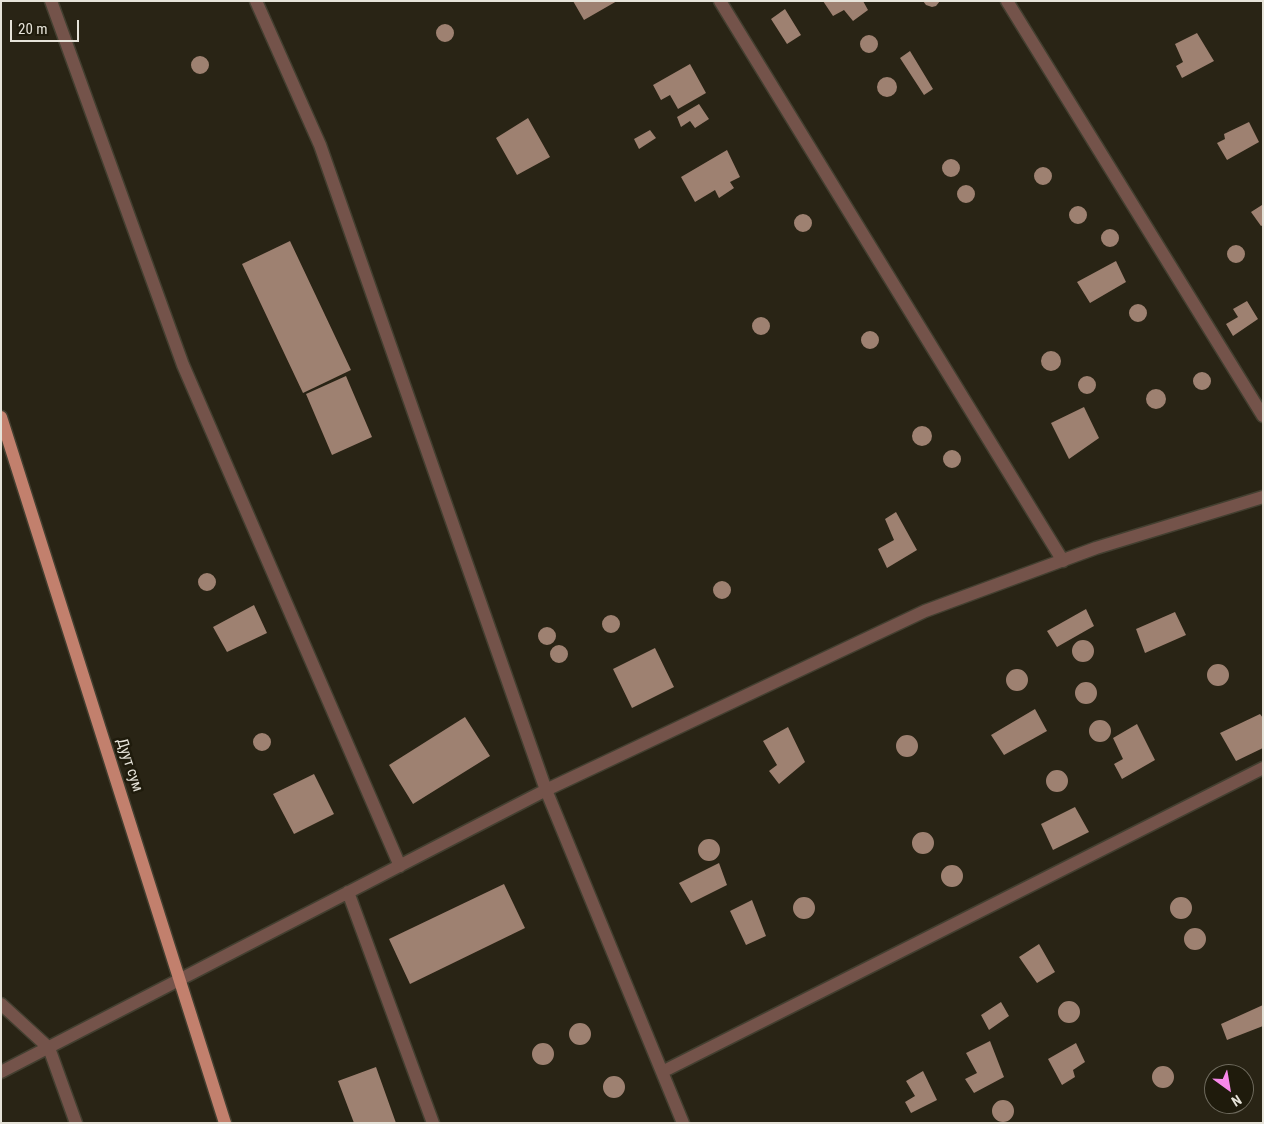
<!DOCTYPE html>
<meta charset="utf-8">
<style>
body{margin:0}
#map{position:relative;width:1264px;height:1124px;overflow:hidden;background:#292415;font-family:"Roboto Condensed",sans-serif}
canvas{display:block}
.frame{position:absolute;inset:0;border:2px solid #e6e3d9;pointer-events:none}
.north{position:absolute;left:1204px;top:1064px;width:50px;height:50px;box-sizing:border-box;background:#1f1b0c;border:1px solid #6f6b5e;border-radius:50%;rotate:148deg;font-size:14px;font-weight:700;line-height:20px;text-align:center;color:#e6e3d9}
.north::after{content:'';display:block;margin:auto;width:18px;height:22px;background:#f888ea;clip-path:polygon(50% 0,100% 100%,50% 72%,0 100%)}
.scale{position:absolute;left:10px;top:20px;width:69px;height:22px;box-sizing:border-box;border:2px solid #e6e3d9;border-top:0;padding-left:6px;font-size:15px;line-height:18px;white-space:nowrap;color:#e6e3d9;-webkit-text-stroke:4px #1f1b0c;paint-order:stroke}
</style>
<div id="map">
<canvas width="1264" height="1124"></canvas>
<div class="frame"></div>
<div class="north">N</div>
<div class="scale">20 m</div>
</div>
<script>
const ctx = document.querySelector('canvas').getContext('2d');
ctx.lineJoin = 'round';
function paint(path, color) {
  ctx.fillStyle = color;
  ctx.fill(path, 'evenodd');
}
function poly(rows) {
  const path = new Path2D();
  for (const r of rows) {
    if (r.length === 3) {
      path.moveTo(r[0] + r[2], r[1]);
      path.arc(r[0], r[1], r[2], 0, 2 * Math.PI);
      continue;
    }
    path.moveTo(r[0], r[1]);
    for (let i = 2; i < r.length; i += 2) path.lineTo(r[i], r[i + 1]);
  }
  return path;
}
function trace(path, color, width, dash) {
  ctx.strokeStyle = color;
  ctx.lineWidth = width;
  ctx.lineCap = dash ? 'butt' : 'round';
  ctx.setLineDash(dash || []);
  ctx.stroke(path);
}
function write(font, color, halo, rows, align = 'center') {
  ctx.font = font + ' "Roboto Condensed",sans-serif';
  ctx.lineWidth = 5;
  ctx.setLineDash([]);
  ctx.textBaseline = 'middle';
  ctx.strokeStyle = halo;
  ctx.fillStyle = color;
  for (const [text, x, y, turn = 0] of rows) {
    ctx.save();
    ctx.translate(x, y);
    ctx.rotate((+turn || 0) * Math.PI / 180);
    ctx.textAlign = isNaN(turn) ? turn : align;
    if (halo) ctx.strokeText(text, 0, 0);
    ctx.fillText(text, 0, 0);
    ctx.restore();
  }
}
const building = poly([
 [573,1,617,1,584,20],
 [823,1,863,1,868,10,853,21,844,10,833,16],
 [923,1,940,1,936,6,932,7,926,5],
 [785,9,801,35,787,44,771,19],
 [445,33,9],
 [1197,33,1214,61,1182,78,1176,66,1183,62,1175,44],
 [869,44,9],
 [910,51,933,89,924,95,900,58],
 [200,65,9],
 [690,64,706,93,678,109,670,95,661,100,653,85],
 [887,87,10],
 [699,104,709,119,695,128,690,121,681,127,677,117],
 [528,118,550,157,517,175,496,138],
 [1249,122,1259,142,1227,160,1217,143,1225,139,1224,134],
 [650,130,656,138,639,149,634,139],
 [727,150,740,177,730,182,734,188,719,198,715,190,695,202,681,177],
 [951,168,9],
 [1043,176,9],
 [966,194,9],
 [1262,205,1263,225,1261,226,1251,212],
 [1078,215,9],
 [803,223,9],
 [1110,238,9],
 [290,241,351,370,303,393,242,264],
 [1236,254,9],
 [1116,261,1126,282,1090,303,1077,282],
 [1247,301,1258,319,1233,336,1226,324,1238,317,1233,309],
 [1138,313,9],
 [761,326,9],
 [870,340,9],
 [1051,361,10],
 [1202,381,9],
 [1087,385,9],
 [346,376,372,437,332,455,306,394],
 [1156,399,10],
 [1084,407,1099,438,1069,459,1051,423],
 [922,436,10],
 [952,459,9],
 [896,512,917,550,887,568,878,549,894,540,885,519],
 [207,582,9],
 [722,590,9],
 [254,605,267,633,227,652,213,627],
 [1086,609,1094,626,1057,647,1047,631],
 [1175,612,1186,635,1145,653,1136,629],
 [611,624,9],
 [547,636,9],
 [1083,651,11],
 [559,654,9],
 [655,648,674,687,632,708,613,669],
 [1218,675,11],
 [1017,680,11],
 [1086,693,11],
 [1035,709,1047,731,1004,755,991,735],
 [1260,714,1263,718,1263,748,1236,761,1220,733],
 [465,717,490,756,413,804,389,765],
 [1100,731,11],
 [1137,724,1155,760,1122,779,1114,764,1123,759,1113,738],
 [788,727,805,762,779,784,769,771,777,765,763,741],
 [262,742,9],
 [907,746,11],
 [1057,781,11],
 [314,774,334,814,294,834,273,794],
 [1075,807,1089,832,1053,850,1041,824],
 [923,843,11],
 [709,850,11],
 [719,863,727,885,691,903,679,883],
 [952,876,11],
 [504,884,525,928,410,984,389,939],
 [1181,908,11],
 [804,908,11],
 [752,900,766,936,746,945,730,911],
 [1195,939,11],
 [1039,944,1055,972,1037,983,1019,957],
 [1069,1012,11],
 [1001,1002,1009,1016,989,1030,981,1015],
 [1263,1005,1263,1026,1227,1040,1221,1024],
 [580,1034,11],
 [990,1041,1004,1077,974,1093,965,1079,977,1073,966,1053],
 [543,1054,11],
 [1076,1043,1085,1062,1073,1070,1075,1077,1062,1085,1048,1059],
 [1163,1077,11],
 [376,1067,396,1123,354,1123,338,1081],
 [923,1071,937,1100,911,1113,905,1102,915,1096,906,1081],
 [614,1087,11],
 [1003,1111,11]
]);
const minor = poly([
 [51,1,183,365,400,866],
 [256,1,320,145,546,790,925,611,1096,548,1263,497],
 [720,1,1063,561],
 [1007,1,1263,416],
 [348,892,433,1123],
 [1,1004,49,1048,76,1123],
 [1,1072,546,790,683,1123],
 [662,1072,1263,768]
]);
const major = poly([
 [1,417,225,1123]
]);
const streetNames = [
 ["Дуут сум",129,765,72]
];
paint(building, '#9e8171');
trace(minor, '#433f30', 15);
trace(major, '#433f30', 15);
trace(minor, '#74534a', 12);
trace(major, '#c2806d', 12);
write('15px', '#e6e3d9', '#1f1b0c', streetNames);
</script>
